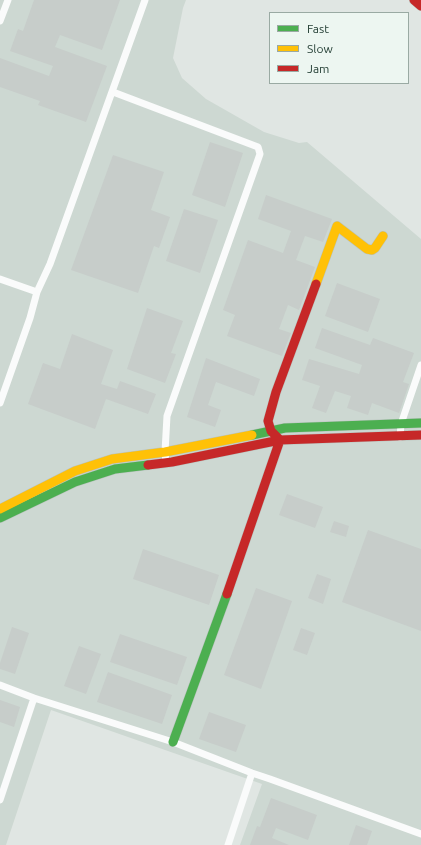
<!DOCTYPE html>
<style>
body{margin:0}
#map{position:relative;width:421px;height:845px;overflow:hidden;background:#e0e6e3;font-family:Ubuntu,sans-serif}
canvas{display:block}
.legend{position:absolute;left:269px;top:12px;width:140px;height:72px;box-sizing:border-box;background:#edf6f1;border:1px solid #9aaaa3;margin:0;padding:5px 7px;list-style:none;font-size:12px;color:#1e392f}
.legend li{display:flex;align-items:center;gap:8px;height:20px}
.legend b{width:20px;border:1px solid #9aaaa3}
</style>
<div id="map">
<canvas width="421" height="845"></canvas>
<ul class="legend">
<li><b style="height:5px;background:#4caf50"></b>Fast</li>
<li><b style="height:5px;background:#ffc107"></b>Slow</li>
<li><b style="height:5px;background:#c62828"></b>Jam</li>
</ul>
</div>
<script>
const ctx = document.querySelector('canvas').getContext('2d');
ctx.lineJoin = 'round';
function paint(path, color) {
  ctx.fillStyle = color;
  ctx.fill(path, 'evenodd');
}
function poly(rows) {
  const path = new Path2D();
  for (const r of rows) {
    path.moveTo(r[0], r[1]);
    for (let i = 2; i < r.length; i += 2) path.lineTo(r[i], r[i + 1]);
  }
  return path;
}
function trace(path, color, width, dash) {
  ctx.strokeStyle = color;
  ctx.lineWidth = width;
  ctx.lineCap = dash ? 'butt' : 'round';
  ctx.setLineDash(dash || []);
  ctx.stroke(path);
}
const built = poly([
 [0,0,186,0,183,8,173,58,182,78,206,99,264,132,299,143,307,142,421,239,421,845,240,845,262,784,51,710,6,845,0,845]
]);
const building = poly([
 [34,0,120,0,102,50,60,35,55,47,107,66,86,122,38,105,40,101,0,87,0,58,49,76,53,66,10,51,18,29,23,31],
 [210,142,243,153,225,207,192,195],
 [113,155,164,172,151,210,170,217,159,248,154,246,138,293,71,270],
 [266,195,332,219,323,242,305,236,296,260,315,267,299,310,288,305,279,329,291,333,282,356,227,336,235,315,223,310,248,240,283,253,291,231,258,219],
 [184,209,218,220,200,273,166,261],
 [337,283,380,299,368,332,325,316],
 [147,308,183,321,171,353,176,354,165,383,127,369],
 [322,328,370,345,373,338,414,353,403,382,409,384,399,413,372,403,368,415,347,408,351,396,335,391,326,413,312,408,320,386,302,380,309,359,359,374,362,365,315,348],
 [72,334,113,350,101,384,117,389,120,381,156,394,148,414,106,399,95,429,28,404,43,363,60,369],
 [206,358,260,379,254,396,216,382,208,405,221,410,215,427,187,417],
 [287,494,323,507,315,528,279,515],
 [334,521,349,526,346,537,330,532],
 [368,530,421,549,421,631,342,602],
 [143,549,219,575,209,605,133,579],
 [317,574,331,579,323,604,308,598],
 [256,588,292,601,261,689,224,675],
 [12,627,29,633,15,674,0,669,0,663],
 [301,628,315,633,307,655,293,650],
 [120,634,187,657,177,685,110,662],
 [79,646,101,654,86,694,64,686],
 [108,672,172,695,162,724,97,702],
 [0,700,20,707,14,727,0,722],
 [209,712,246,725,236,752,199,739],
 [271,798,317,815,308,840,276,828,272,838,289,845,250,845,257,826,260,827],
 [356,825,372,831,367,845,349,845]
]);
const street = poly([
 [0,21,8,0],
 [113,92,258,147,260,154,167,416,165,452,166,463],
 [0,279,37,292],
 [0,403,30,318,37,292,50,264,145,0],
 [400,437,401,424,421,365],
 [0,685,34,698],
 [0,800,34,698,173,742,252,773,270,779,421,834],
 [228,845,252,773]
]);
const fast = poly([
 [252,435,285,428,421,423],
 [0,518,75,482,115,469,148,465],
 [173,742,227,594]
]);
const slow = poly([
 [316,284,337,226,367,249,372,250,375,248,383,236],
 [0,509,75,471,112,459,165,452,252,435]
]);
const jam = poly([
 [414,0,421,6],
 [148,465,172,462,280,440,421,435],
 [227,594,280,440,271,431,268,421,276,392,316,284]
]);
paint(built, '#cdd8d2');
paint(building, '#c7cdca');
trace(fast, '#b9c3be', 10);
trace(slow, '#b9c3be', 10);
trace(jam, '#b9c3be', 10);
trace(street, '#fafbfb', 7);
trace(fast, '#4caf50', 9);
trace(slow, '#ffc107', 9);
trace(jam, '#c62828', 9);
</script>
